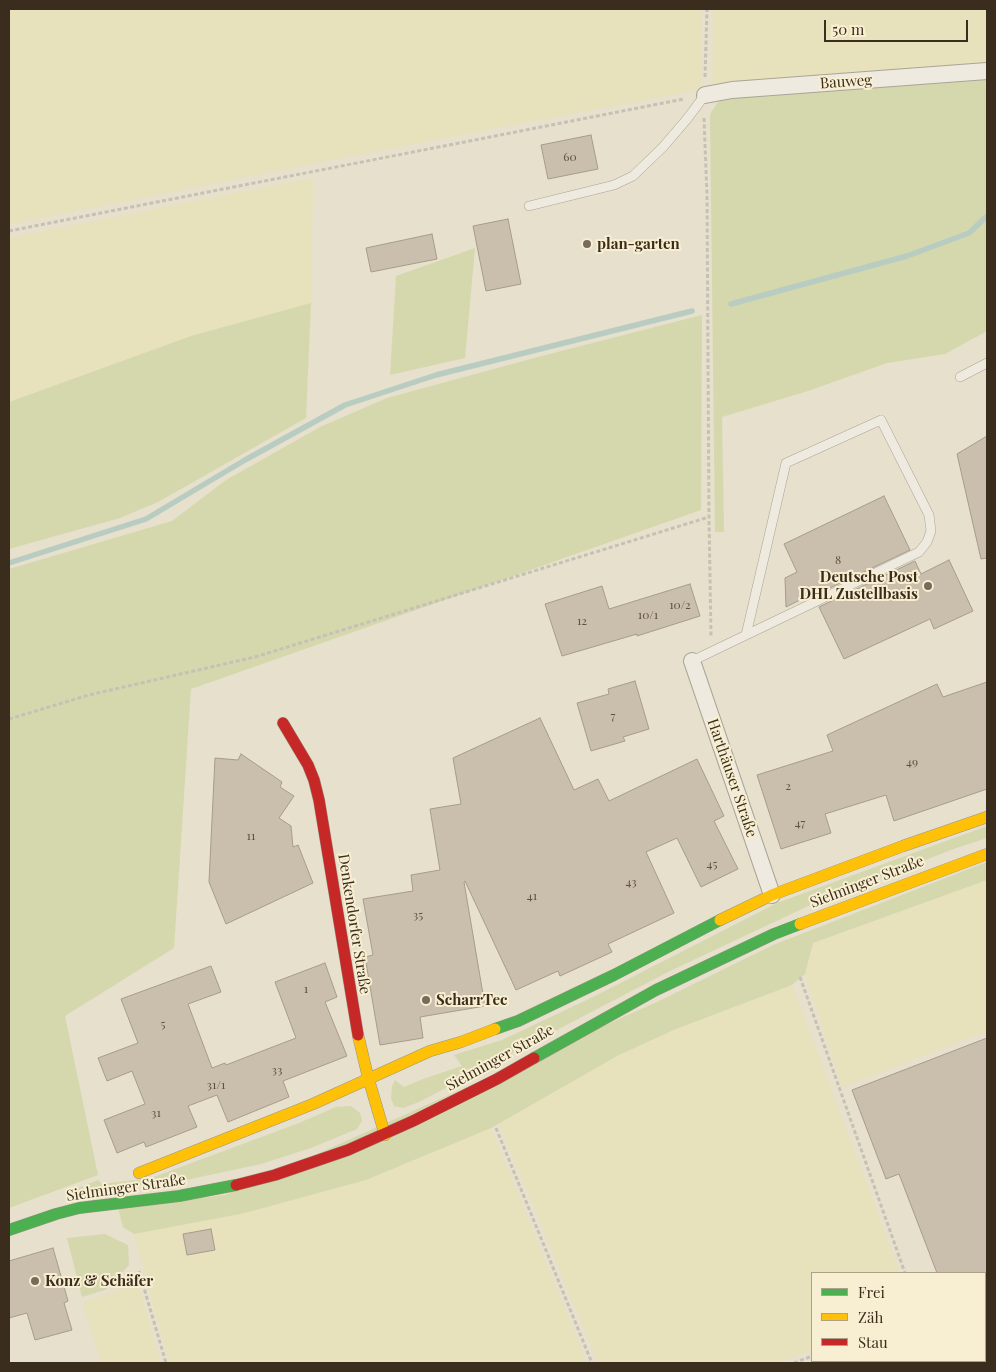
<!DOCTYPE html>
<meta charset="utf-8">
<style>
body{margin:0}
#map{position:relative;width:996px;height:1372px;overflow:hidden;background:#e6e0cc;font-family:"Playfair Display",serif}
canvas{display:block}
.frame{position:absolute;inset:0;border:10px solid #3b2d1d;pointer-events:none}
.legend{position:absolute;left:811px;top:1272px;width:175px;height:90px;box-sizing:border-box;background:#f8efd2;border:1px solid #aca18a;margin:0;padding:6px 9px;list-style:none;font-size:15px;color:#3b2d1d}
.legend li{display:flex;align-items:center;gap:10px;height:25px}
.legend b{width:25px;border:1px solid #aca18a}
.scale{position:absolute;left:824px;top:20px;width:144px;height:22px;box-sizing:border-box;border:2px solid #3b2d1d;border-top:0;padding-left:6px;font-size:15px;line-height:18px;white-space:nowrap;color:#3b2d1d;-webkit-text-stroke:4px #f8efd2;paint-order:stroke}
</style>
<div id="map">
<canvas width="996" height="1372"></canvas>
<div class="frame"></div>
<ul class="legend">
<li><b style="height:6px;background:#4caf50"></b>Frei</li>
<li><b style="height:6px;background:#ffc107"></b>Zäh</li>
<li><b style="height:6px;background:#c62828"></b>Stau</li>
</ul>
<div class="scale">50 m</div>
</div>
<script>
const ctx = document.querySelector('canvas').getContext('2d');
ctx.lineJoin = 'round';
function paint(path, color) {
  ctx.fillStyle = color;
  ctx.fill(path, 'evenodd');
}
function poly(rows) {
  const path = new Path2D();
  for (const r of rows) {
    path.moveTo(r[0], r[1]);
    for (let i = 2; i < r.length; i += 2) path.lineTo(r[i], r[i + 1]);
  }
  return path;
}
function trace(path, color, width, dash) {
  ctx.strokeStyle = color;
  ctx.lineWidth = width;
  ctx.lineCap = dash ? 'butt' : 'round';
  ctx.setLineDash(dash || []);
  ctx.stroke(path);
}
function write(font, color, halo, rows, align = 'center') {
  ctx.font = font + ' "Playfair Display",serif';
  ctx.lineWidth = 4;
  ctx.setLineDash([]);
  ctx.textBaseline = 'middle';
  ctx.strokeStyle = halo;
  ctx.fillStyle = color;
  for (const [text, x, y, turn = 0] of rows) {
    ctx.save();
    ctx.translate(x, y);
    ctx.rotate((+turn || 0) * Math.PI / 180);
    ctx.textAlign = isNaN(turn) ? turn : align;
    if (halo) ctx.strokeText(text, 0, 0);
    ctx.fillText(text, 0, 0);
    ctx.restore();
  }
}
const farmland = poly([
 [9,9,702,9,701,89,361,154,9,224],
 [713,9,987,9,987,65,712,87],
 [313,178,311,303,191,336,9,402,9,238],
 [987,880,987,1031,842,1087,805,974,813,943],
 [792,985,900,1273,812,1273,812,1350,777,1363,598,1363,499,1123,580,1076,619,1055,676,1029],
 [491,1128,587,1363,169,1363,134,1234,245,1213,366,1180],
 [138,1284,161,1363,101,1363,83,1302],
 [814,1361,918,1361,918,1363,808,1363]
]);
const green = poly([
 [987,75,987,331,945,354,887,363,808,391,722,417,724,532,715,532,710,114,718,102,732,95],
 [475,248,465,358,390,375,396,276],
 [311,303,306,418,158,502,120,518,9,549,9,402,191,336],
 [702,315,701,510,191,689,174,948,65,1016,98,1175,9,1208,9,569,172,521,226,480,320,427,387,398,538,357],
 [987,826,987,838,956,848,806,907,668,972,419,1102,403,1108,394,1106,391,1098,392,1086,395,1080,404,1087,423,1079,462,1066,454,1055,502,1040,595,996,777,903],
 [987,862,987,880,813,943,805,974,792,985,676,1029,619,1055,491,1128,366,1180,245,1213,134,1234,123,1227,118,1208,225,1195,657,1002,773,945],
 [351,1106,360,1113,362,1121,357,1129,311,1148,261,1164,186,1180,82,1192,66,1196,65,1193,98,1180,102,1184,151,1178,299,1123,336,1107],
 [105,1234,128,1245,129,1265,105,1290,82,1297,67,1238],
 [987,1296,987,1363,928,1363,927,1361,941,1361,941,1363,960,1362,960,1361,985,1361,985,1297]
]);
const stream = poly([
 [731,304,907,256,969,233,987,216],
 [9,563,146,519,245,460,345,405,436,375,692,311]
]);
const building = poly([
 [591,135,598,169,548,179,541,145,591,135],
 [508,219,521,284,486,291,473,226,508,219],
 [432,234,437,259,371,272,366,248,432,234],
 [987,436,987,558,981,559,957,454,987,436],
 [884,496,910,550,813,596,812,594,786,607,785,578,797,572,784,544,884,496],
 [949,560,973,611,934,629,930,619,844,659,819,607,915,561,921,574,949,560],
 [690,584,700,616,637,636,637,634,562,656,545,604,602,586,609,609,690,584],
 [635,681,649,729,623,737,625,741,591,751,577,703,609,694,608,689,635,681],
 [987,682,987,789,894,821,886,795,825,814,831,833,781,849,757,775,833,751,827,735,937,684,943,697,987,682],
 [540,718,574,790,598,779,609,801,697,759,724,816,714,821,738,869,701,887,677,838,646,852,674,913,608,944,612,952,560,976,558,971,516,990,465,881,464,882,485,1006,420,1017,423,1038,380,1045,365,957,373,955,363,899,413,891,411,875,440,870,430,809,461,804,453,758,540,718],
 [241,754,282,782,280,787,294,796,279,818,291,826,293,847,298,845,313,883,226,924,209,882,215,758,238,760,241,754],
 [325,963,337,997,325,1002,347,1056,283,1081,289,1097,228,1122,217,1095,188,1106,197,1127,146,1147,144,1142,117,1153,104,1120,145,1104,132,1071,107,1081,98,1058,138,1043,121,999,211,966,221,992,188,1004,212,1068,225,1063,226,1065,296,1038,275,982,325,963],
 [987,1038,987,1273,937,1273,899,1174,886,1179,852,1090,987,1038],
 [211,1229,215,1250,187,1255,183,1234,211,1229],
 [53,1248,68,1301,64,1303,72,1330,35,1340,27,1313,9,1318,9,1261,53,1248]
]);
const path = poly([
 [705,77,707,9],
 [704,118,707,196,709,517,711,637],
 [9,231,684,99],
 [9,719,89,695,255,657,709,517],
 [800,977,905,1273],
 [496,1128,592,1363],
 [139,1271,166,1363],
 [985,1291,987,1290],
 [923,1361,923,1363],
 [794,1363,812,1356]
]);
const lane = poly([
 [529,206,614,185,633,176,663,147,687,119,705,95],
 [960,377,987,363],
 [692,661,919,552,927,542,931,531,929,515,881,420,786,463,746,635]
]);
const street = poly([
 [705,95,732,90,987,71],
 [692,661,772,895]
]);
const fast = poly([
 [495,1029,518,1021,614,975,720,920],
 [534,1058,656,990,774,934,800,924],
 [9,1230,56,1214,79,1208,179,1196,236,1185]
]);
const slow = poly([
 [720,920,772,895,903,846,987,817],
 [800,924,987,854],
 [358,1035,368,1077,385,1135],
 [139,1173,313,1104,430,1051,461,1042,495,1029]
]);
const jam = poly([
 [283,723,308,765,314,780,319,800,358,1035],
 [236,1185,275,1175,348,1150,413,1121,497,1079,534,1058]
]);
const markers = [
 [587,244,5,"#776c5a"],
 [928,586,5,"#776c5a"],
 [426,1000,5,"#776c5a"],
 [35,1281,5,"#776c5a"]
];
const numberNames = [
 ["60",570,157],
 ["8",838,560],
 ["10/2",680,605],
 ["10/1",648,615],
 ["12",582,621],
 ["7",613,716],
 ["49",912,762],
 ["2",788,786],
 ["47",800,823],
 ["11",251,836],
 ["45",712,864],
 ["43",631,882],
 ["41",532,896],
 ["35",418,915],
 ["1",306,989],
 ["5",163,1024],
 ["33",277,1070],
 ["31/1",216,1085],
 ["31",156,1113]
];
const streetNames = [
 ["Bauweg",846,82,-4],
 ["Harthäuser Straße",732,778,71],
 ["Sielminger Straße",867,882,-21],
 ["Denkendorfer Straße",354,924,81],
 ["Sielminger Straße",500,1058,-29],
 ["Sielminger Straße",126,1188,-8]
];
const poiNames = [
 ["plan-garten",597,244],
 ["Deutsche Post",918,577,"right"],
 ["DHL Zustellbasis",918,594,"right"],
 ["ScharrTec",436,1000],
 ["Konz & Schäfer",45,1281]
];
paint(farmland, '#e7e1bc');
paint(green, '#d5d8ad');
trace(stream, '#b8ccc1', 5.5);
paint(building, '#cabead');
trace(building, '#a79b8b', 1);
trace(lane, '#aba496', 10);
trace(street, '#aba496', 18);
trace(fast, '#9b9485', 12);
trace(slow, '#9b9485', 12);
trace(jam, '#9b9485', 12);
trace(path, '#c7c1b5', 3, [4, 2.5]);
trace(lane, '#eeeadf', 9);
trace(street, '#eeeadf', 16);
trace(fast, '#4caf50', 11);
trace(slow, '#ffc107', 11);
trace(jam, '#c62828', 11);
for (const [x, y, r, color] of markers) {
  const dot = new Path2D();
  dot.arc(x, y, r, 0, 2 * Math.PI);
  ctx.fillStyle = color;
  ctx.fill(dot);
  trace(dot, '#f8efd2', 2);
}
write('12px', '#5f5141', null, numberNames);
write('15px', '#3b2d1d', '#f8efd2', streetNames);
write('bold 15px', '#3b2d1d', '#f8efd2', poiNames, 'left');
</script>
